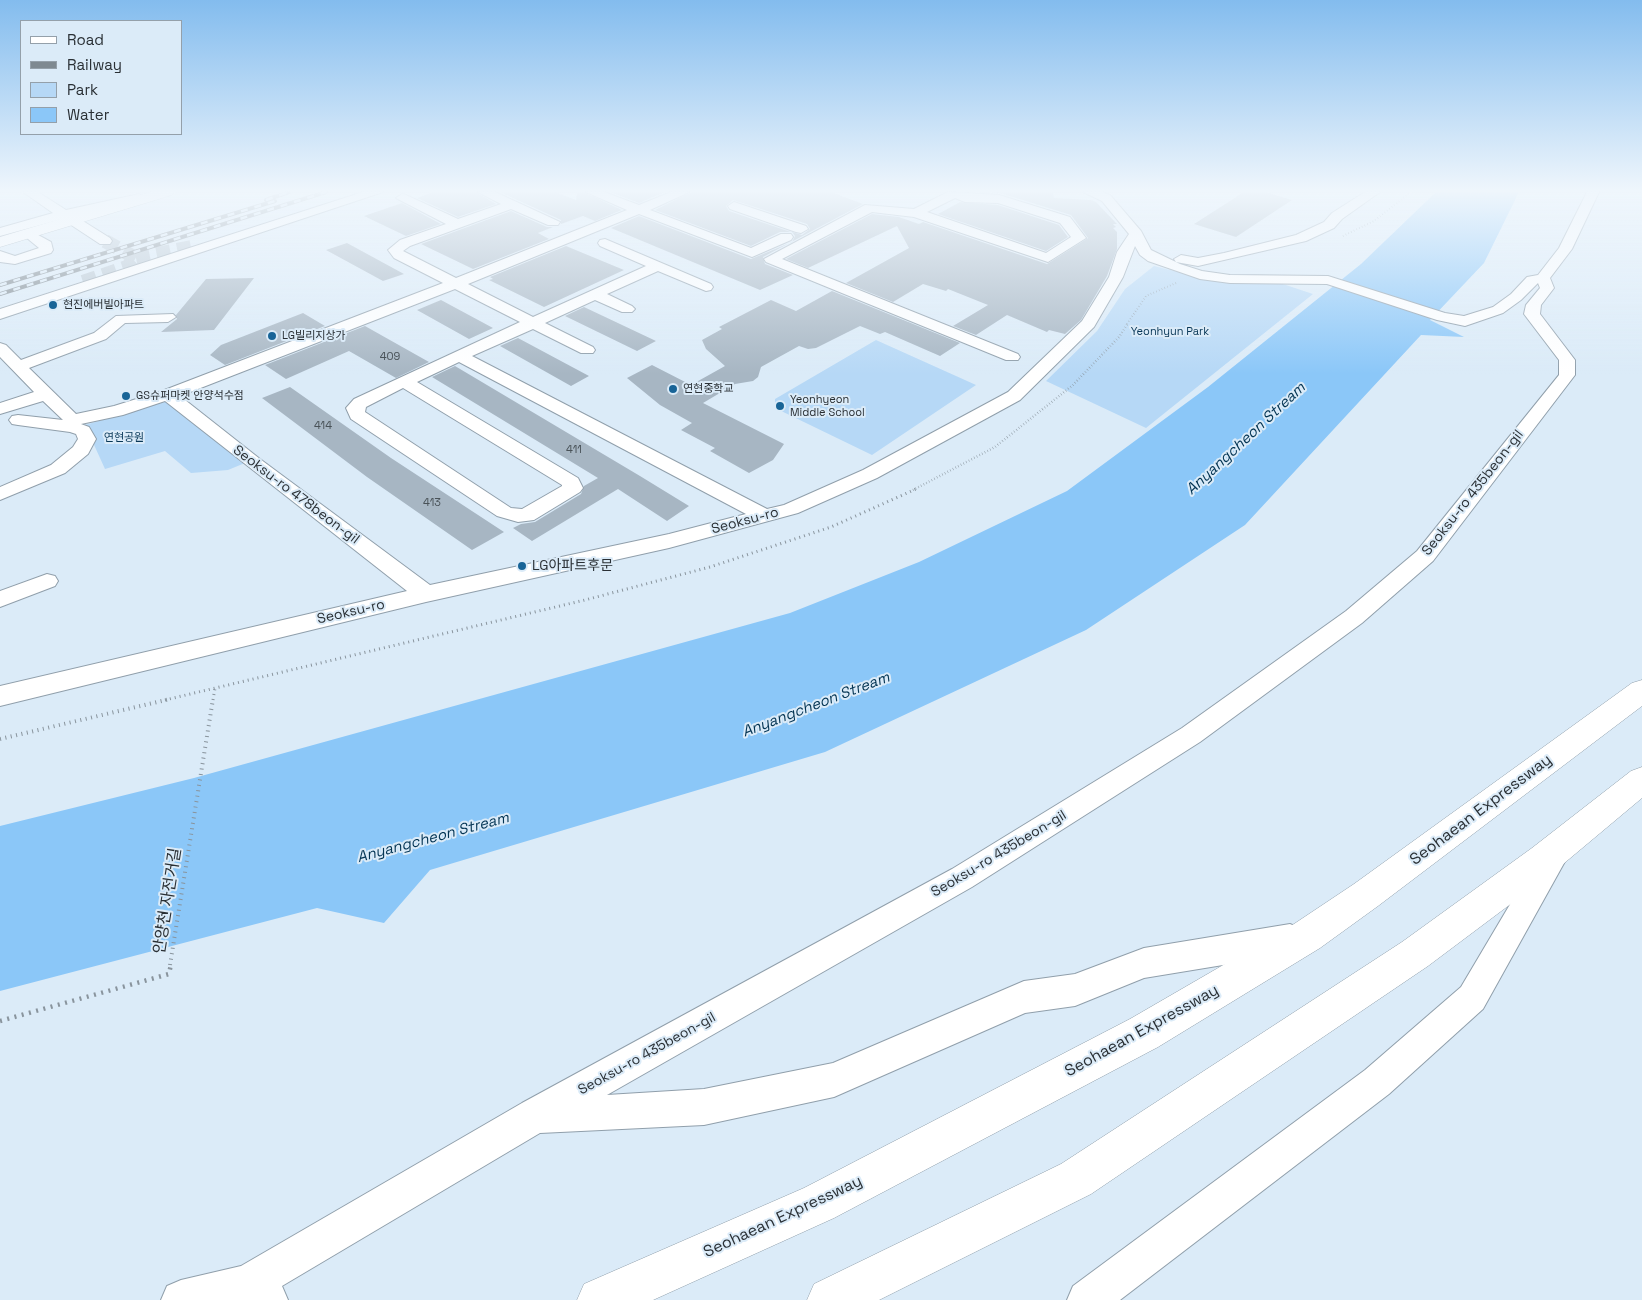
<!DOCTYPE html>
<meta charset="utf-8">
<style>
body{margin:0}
#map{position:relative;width:1642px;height:1300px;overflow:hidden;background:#dbebf8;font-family:"Space Grotesk",sans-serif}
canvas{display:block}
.legend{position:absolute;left:20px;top:20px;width:162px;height:115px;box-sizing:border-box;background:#dbebf8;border:1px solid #94a0aa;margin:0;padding:6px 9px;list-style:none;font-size:15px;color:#2a3035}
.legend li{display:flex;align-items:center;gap:10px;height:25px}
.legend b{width:25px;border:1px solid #94a0aa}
</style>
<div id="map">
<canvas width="1642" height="1300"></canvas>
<ul class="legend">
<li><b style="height:6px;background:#fff"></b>Road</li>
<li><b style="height:6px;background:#7e8991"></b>Railway</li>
<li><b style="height:14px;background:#b6d8f6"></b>Park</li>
<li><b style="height:14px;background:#8bc7f8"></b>Water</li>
</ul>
</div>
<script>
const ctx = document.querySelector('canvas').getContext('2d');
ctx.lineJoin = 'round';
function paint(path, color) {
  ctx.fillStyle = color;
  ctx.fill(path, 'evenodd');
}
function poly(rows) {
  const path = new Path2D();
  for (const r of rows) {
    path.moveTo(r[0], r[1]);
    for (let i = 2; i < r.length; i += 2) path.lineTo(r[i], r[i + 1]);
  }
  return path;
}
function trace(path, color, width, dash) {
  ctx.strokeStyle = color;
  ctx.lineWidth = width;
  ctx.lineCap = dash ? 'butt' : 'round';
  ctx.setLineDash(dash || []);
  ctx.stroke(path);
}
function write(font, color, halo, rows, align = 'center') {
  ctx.font = font + ' "Space Grotesk","Noto Sans KR",sans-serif';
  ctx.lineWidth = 4;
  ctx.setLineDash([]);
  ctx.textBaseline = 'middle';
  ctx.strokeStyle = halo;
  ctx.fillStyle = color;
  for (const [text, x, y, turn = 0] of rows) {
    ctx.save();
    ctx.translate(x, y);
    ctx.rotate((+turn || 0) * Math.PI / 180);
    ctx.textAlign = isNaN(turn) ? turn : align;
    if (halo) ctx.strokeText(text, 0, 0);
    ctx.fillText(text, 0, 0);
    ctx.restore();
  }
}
const green = poly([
 [1154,266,1224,283,1277,282,1313,294,1146,428,1046,381,1097,331,1125,289],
 [876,340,976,385,872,455,775,408,775,399],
 [168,401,245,463,228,470,191,473,165,451,105,469,85,425]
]);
const water = poly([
 [1436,192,1519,192,1484,263,1430,320,1464,337,1421,335,1245,525,1086,630,825,752,430,870,384,923,317,908,0,991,0,826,194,778,790,613,919,562,1067,491,1208,387,1361,264]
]);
const building = poly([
 [433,192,476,192,496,204,458,217,417,198],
 [500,192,555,192,576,200,577,192,584,192,622,210,595,221,583,216,561,224,561,220],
 [610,192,665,192,639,203],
 [691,192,831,192,863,204,763,257,765,264,793,275,760,290,611,228,639,216,751,259,792,242,795,236,792,232,802,235,810,229,807,224,733,200,726,206,729,211,791,232,780,232,751,246,655,210],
 [987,192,1053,192,1054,198,1091,200,1096,202,1117,224,1113,224,1116,227,1113,228,1117,232,1117,249,1107,276,1081,320,1065,334,1049,330,1047,332,1007,315,976,335,953,326,988,305,948,289,946,291,923,284,893,302,846,283,909,248,897,226,808,268,786,259,872,214,899,217,919,224,923,222,1047,264,1088,238,1071,215,1000,193],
 [1244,192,1266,192,1292,200,1236,237,1194,224],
 [960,202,998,205,1059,225,1068,237,1046,251,938,214],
 [402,203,441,224,406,236,364,216],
 [511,211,547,227,553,227,538,233,549,239,473,269,421,244],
 [347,243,404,274,383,281,326,250],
 [566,246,624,270,544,307,489,280,493,279,490,277],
 [254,278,214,330,161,332,177,319,176,315,206,279],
 [832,291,960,343,940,356,885,332,880,334,860,326,816,348,808,349,799,346,761,367,758,377,753,381,735,384,703,403,784,444,773,460,749,473,710,451,715,448,681,430,692,423,660,405,627,378,652,365,691,385,725,366,706,349,702,340,722,329,719,327,771,300,796,311],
 [441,300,493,328,469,339,417,310],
 [584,307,656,341,637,351,565,316],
 [303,313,325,326,225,365,210,355,221,345],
 [365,326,429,362,396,378,349,351,286,379,265,365],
 [518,338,589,376,571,386,500,346],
 [455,366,640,476,689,506,667,521,618,489,532,541,513,528,521,524,535,522,581,494,584,486,598,478,432,377],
 [290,387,391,458,504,532,472,550,367,477,262,398]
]);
const minorTunnel = poly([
 [105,241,136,258],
 [136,258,192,247],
 [83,282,127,267,136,258]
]);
const pathFar4 = poly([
 [1343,236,1374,221,1411,192],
 [1127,324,1146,296,1176,283]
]);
const pathFar3 = poly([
 [913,490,995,447,1073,385,1119,337,1128,323]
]);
const pathFar2 = poly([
 [165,700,585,600,710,567,831,527,916,489],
 [213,700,215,688]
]);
const pathFar1 = poly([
 [0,739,170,699],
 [170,965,213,699]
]);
const path = poly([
 [0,1021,169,974,171,964]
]);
const minor = poly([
 [23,192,38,192,66,210,139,194,145,198,143,201,75,216,110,238,112,241,110,244,100,244,62,219,0,236,0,228,53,213,23,192],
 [363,192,383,192,0,319,0,309,363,192],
 [478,192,495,192,560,222,558,225,548,225,511,209,410,246,403,251,456,278,627,210,586,192,604,192,639,205,671,192,689,192,650,210,751,248,781,234,791,234,793,237,791,240,752,257,639,214,468,284,533,317,646,266,600,246,598,243,600,240,605,239,711,284,713,287,711,290,706,291,658,271,607,294,632,306,635,309,632,312,622,312,595,300,545,323,593,347,595,350,593,353,581,353,533,329,472,356,767,509,784,505,863,470,1008,392,1082,321,1109,277,1117,252,1129,234,1102,201,1083,192,1102,192,1110,195,1141,231,1151,250,1180,264,1202,271,1230,275,1328,276,1445,313,1464,316,1493,307,1511,294,1527,277,1538,275,1559,248,1587,192,1599,192,1572,249,1550,278,1554,288,1541,305,1540,314,1575,360,1575,375,1433,561,1362,623,1200,742,972,887,607,1095,704,1089,833,1063,1024,981,1075,974,1144,948,1290,924,1301,929,1305,939,1301,949,1290,954,1144,978,1075,1006,1025,1013,834,1097,704,1125,540,1133,282,1286,288,1300,161,1300,167,1286,181,1280,241,1266,522,1103,952,869,1182,728,1346,611,1417,551,1559,375,1559,360,1524,314,1526,305,1540,288,1538,283,1521,300,1503,313,1465,326,1437,320,1327,284,1230,283,1200,279,1148,261,1140,255,1135,246,1123,277,1094,327,1020,400,877,478,798,513,669,548,426,602,0,706,0,686,407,591,165,401,123,415,81,424,89,427,96,439,88,454,65,473,0,500,0,487,51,465,73,447,78,439,76,434,70,432,18,425,12,424,9,420,12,416,18,415,63,420,43,401,0,414,0,403,34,392,0,357,0,343,6,345,21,360,94,333,116,316,173,314,176,317,168,322,125,323,106,339,29,368,76,414,114,406,162,391,443,283,394,258,388,250,400,240,446,224,396,198,402,194,406,195,458,219,501,204,478,192],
 [455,289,520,322,354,399,346,408,351,419,497,516,518,522,534,520,580,492,583,488,578,478,417,382,459,362,746,514,669,534,430,585,260,459,180,396,455,289],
 [403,388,562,485,562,486,522,509,511,508,365,412,366,407,403,388],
 [948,192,999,195,1070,217,1086,238,1048,262,914,217,872,212,782,259,1018,354,1020,357,1018,360,1006,360,766,262,764,259,865,205,914,209,948,192],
 [955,198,965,202,998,203,1060,223,1071,237,1046,253,927,212,955,198],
 [1365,192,1380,192,1342,219,1334,228,1306,241,1198,266,1176,262,1174,259,1181,255,1198,258,1224,253,1296,235,1324,222,1332,213,1365,192],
 [734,202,806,226,808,229,801,233,796,232,730,209,728,206,734,202],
 [29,230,51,242,53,250,51,253,15,264,0,262,0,251,15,256,39,248,22,234,29,230],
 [47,574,55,576,58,581,55,586,0,607,0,591,47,574],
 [1554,843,1564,847,1568,856,1483,1009,1389,1094,1120,1300,1067,1300,1073,1286,1365,1070,1461,987,1544,847,1554,843]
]);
const major = poly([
 [150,192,174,192,172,195,0,247,0,237,150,192]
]);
const highway = poly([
 [1642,680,1642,706,1378,906,1320,948,1158,1047,834,1218,653,1300,577,1300,584,1284,804,1188,1130,1019,1294,924,1354,884,1632,683,1642,680],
 [1642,767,1642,798,1556,870,1428,966,1091,1194,879,1300,807,1300,814,1284,1061,1164,1402,942,1532,848,1631,771,1642,767]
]);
const rail = poly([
 [266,200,289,192],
 [0,285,275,201],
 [0,294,326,192]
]);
const markers = [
 [53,305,5,"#186497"],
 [272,336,5,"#186497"],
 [673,389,5,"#186497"],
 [126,396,5,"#186497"],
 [780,406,5,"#186497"],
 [522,566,5,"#186497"]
];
const farPoinames = [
 ["현진에버빌아파트",63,305],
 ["LG빌리지상가",282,336],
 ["연현중학교",683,389],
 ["GS슈퍼마켓 안양석수점",136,396],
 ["Yeonhyeon",790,400],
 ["Middle School",790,413]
];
const farParknames = [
 ["Yeonhyun Park",1170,332],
 ["연현공원",124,438]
];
const numberNames = [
 ["409",390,357],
 ["414",323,426],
 ["411",574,450],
 ["413",432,503]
];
const streetNames = [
 ["Seoksu-ro 435beon-gil",1473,493,-52],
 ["Seoksu-ro 478beon-gil",296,495,37],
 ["Seoksu-ro",745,521,-15],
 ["Seoksu-ro",351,612,-13],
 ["Seoksu-ro 435beon-gil",999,854,-31],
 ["Seoksu-ro 435beon-gil",647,1054,-29]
];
const poiNames = [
 ["LG아파트후문",532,566]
];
const waterNames = [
 ["Anyangcheon Stream",1246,439,-43],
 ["Anyangcheon Stream",816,705,-21],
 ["Anyangcheon Stream",433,838,-15]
];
const nearStreetnames = [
 ["Seohaean Expressway",1481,810,-37],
 ["안양천 자전거길",168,901,-81],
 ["Seohaean Expressway",1142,1031,-29],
 ["Seohaean Expressway",783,1217,-25]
];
paint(green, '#b6d8f6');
paint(water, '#8bc7f8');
paint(building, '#a7b6c3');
trace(minorTunnel, '#b8c6d1', 14, [14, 7]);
trace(minor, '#909fab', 2);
trace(major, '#909fab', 1);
trace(highway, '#909fab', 1);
trace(pathFar4, '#89949d', 2, [0.5, 2.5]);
trace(pathFar3, '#89949d', 2.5, [0.5, 2.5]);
trace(pathFar2, '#89949d', 3, [1, 4]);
trace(pathFar1, '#89949d', 4, [1, 4.5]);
trace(path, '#89949d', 4.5, [2, 5.5]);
paint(minor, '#fff');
paint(major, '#fff');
paint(highway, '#fff');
trace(rail, '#7e8991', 4);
trace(rail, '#dbebf8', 2.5, [7]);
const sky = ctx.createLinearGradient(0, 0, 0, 374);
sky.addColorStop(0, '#83bcee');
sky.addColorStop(0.51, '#eff6fc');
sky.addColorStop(1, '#eff6fc00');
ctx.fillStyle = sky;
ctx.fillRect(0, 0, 1642, 374);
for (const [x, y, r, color] of markers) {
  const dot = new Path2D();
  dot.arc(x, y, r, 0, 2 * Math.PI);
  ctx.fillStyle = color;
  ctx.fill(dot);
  trace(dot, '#dbebf8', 2);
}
write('11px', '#2a3035', '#dbebf8', farPoinames, 'left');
write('11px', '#083757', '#dbebf8', farParknames);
write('11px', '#495258', null, numberNames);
write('14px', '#2a3035', '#dbebf8', streetNames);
write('14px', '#2a3035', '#dbebf8', poiNames, 'left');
write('italic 15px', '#033453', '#dbebf8', waterNames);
write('16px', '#2a3035', '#dbebf8', nearStreetnames);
</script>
